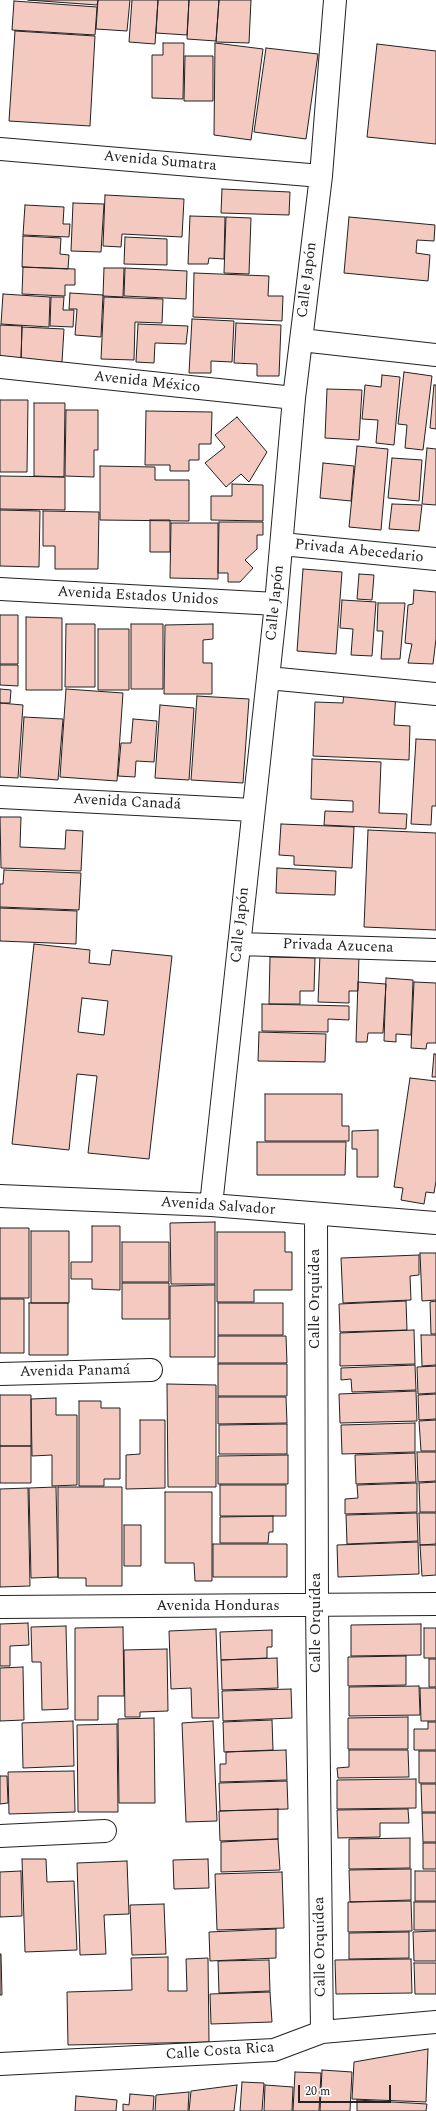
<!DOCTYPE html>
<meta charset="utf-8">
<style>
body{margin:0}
#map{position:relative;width:436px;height:2111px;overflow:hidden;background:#fff;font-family:Spectral,serif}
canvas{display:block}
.scale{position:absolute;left:298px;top:2085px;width:93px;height:18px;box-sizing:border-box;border:2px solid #222;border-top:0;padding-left:5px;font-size:12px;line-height:14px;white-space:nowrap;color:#222;-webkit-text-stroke:3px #fff;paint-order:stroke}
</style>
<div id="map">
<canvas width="436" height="2111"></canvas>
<div class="scale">20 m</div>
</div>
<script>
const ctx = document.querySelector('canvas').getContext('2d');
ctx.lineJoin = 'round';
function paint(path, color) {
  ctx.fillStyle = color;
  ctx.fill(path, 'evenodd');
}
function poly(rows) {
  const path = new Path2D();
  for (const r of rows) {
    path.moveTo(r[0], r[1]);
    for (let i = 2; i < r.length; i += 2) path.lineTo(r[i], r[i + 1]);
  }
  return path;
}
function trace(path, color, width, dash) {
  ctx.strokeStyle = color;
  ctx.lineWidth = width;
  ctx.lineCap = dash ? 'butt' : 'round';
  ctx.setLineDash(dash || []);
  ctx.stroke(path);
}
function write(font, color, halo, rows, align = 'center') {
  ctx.font = font + ' Spectral,serif';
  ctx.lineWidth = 3;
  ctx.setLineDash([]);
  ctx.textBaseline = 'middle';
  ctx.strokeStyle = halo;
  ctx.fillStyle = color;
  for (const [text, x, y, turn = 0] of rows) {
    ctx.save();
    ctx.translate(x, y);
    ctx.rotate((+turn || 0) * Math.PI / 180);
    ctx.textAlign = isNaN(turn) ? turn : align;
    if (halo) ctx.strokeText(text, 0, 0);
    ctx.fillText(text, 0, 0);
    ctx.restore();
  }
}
const building = poly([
 [28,0,98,0,97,5,28,0],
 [98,0,130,0,127,31,96,29,98,0],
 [132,0,158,0,155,44,129,42,132,0],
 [158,0,189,0,187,35,156,33,158,0],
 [189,0,219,0,216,41,187,39,189,0],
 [219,0,251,0,249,43,216,42,219,0],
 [14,1,97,7,95,35,12,30,14,1],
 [15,31,95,36,90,126,9,121,15,31],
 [163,43,184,43,183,99,152,98,152,55,163,55,163,43],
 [215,43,263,49,251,140,214,135,215,43],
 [377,44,436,51,436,144,367,137,377,44],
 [266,48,318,54,306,139,254,132,266,48],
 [185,56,213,56,213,101,184,101,185,56],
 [222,189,290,192,289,215,221,213,222,189],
 [105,195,184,199,182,237,122,234,121,247,103,246,105,195],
 [73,203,104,204,101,252,71,251,73,203],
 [25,205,64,207,63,224,70,224,69,237,23,235,25,205],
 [190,216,225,217,224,259,209,258,208,264,188,264,190,216],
 [226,217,251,218,249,274,224,273,226,217],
 [349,217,435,225,434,241,417,240,416,253,430,255,428,281,344,273,349,217],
 [23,236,61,238,60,254,69,255,68,269,22,267,23,236],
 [125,237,167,239,167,265,124,264,125,237],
 [23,267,75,269,75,285,65,285,65,296,22,294,23,267],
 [104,268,124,268,123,297,103,296,104,268],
 [125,268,187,271,186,299,124,296,125,268],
 [194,273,269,276,268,296,283,296,282,321,193,317,194,273],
 [70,293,103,295,101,337,75,335,77,309,69,309,70,293],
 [3,294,50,297,49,327,1,324,3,294],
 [51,297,64,297,63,310,74,310,73,327,50,326,51,297],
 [104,297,163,299,162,323,135,322,134,360,101,359,104,297],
 [192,319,234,321,232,362,211,361,211,373,189,373,192,319],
 [236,323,281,325,279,376,257,376,257,364,234,363,236,323],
 [138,324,188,326,186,344,155,343,154,363,136,362,138,324],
 [0,325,22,326,21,359,0,358,0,325],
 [22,327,64,329,62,362,21,361,22,327],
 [404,372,432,376,423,450,405,448,407,425,398,424,404,372],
 [382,375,400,377,394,445,376,443,378,420,362,419,365,385,381,387,382,375],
 [434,385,436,385,436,429,430,428,434,385],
 [327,389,362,390,359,440,325,438,327,389],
 [0,400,28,400,27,472,0,472,0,400],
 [34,403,65,403,64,477,34,476,34,403],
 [66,410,98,410,98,450,94,450,94,477,65,476,66,410],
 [146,411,212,412,211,444,199,444,199,460,189,460,189,471,170,471,170,465,145,465,146,411],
 [237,417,267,452,249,482,241,474,226,487,205,463,225,447,215,435,237,417],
 [357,446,388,449,381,530,349,527,357,446],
 [427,448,436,449,436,505,422,504,427,448],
 [392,458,422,460,419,501,388,498,392,458],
 [323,463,354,466,351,501,320,498,323,463],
 [100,466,155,467,155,480,189,480,189,521,100,520,100,466],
 [0,476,65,477,65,510,0,509,0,476],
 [232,484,263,485,263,521,211,520,211,496,232,496,232,484],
 [392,504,422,505,419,531,389,529,392,504],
 [0,510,40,511,39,567,0,566,0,510],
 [43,511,99,512,98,569,55,569,55,546,43,546,43,511],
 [150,520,170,520,170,552,150,552,150,520],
 [219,522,263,522,263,535,257,535,257,549,245,560,253,568,240,582,228,582,228,573,218,573,219,522],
 [171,523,218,523,218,579,170,578,171,523],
 [303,569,342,572,336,654,297,651,303,569],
 [359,574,374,575,372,600,357,599,359,574],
 [414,590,436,592,436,639,433,664,408,663,412,644,405,643,408,605,413,604,414,590],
 [342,600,376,602,372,656,351,655,353,629,340,628,342,600],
 [378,603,405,603,400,659,381,659,383,631,377,631,378,603],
 [0,615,18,615,18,664,0,664,0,615],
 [26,617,62,618,62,690,26,690,26,617],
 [66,624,95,624,95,687,65,687,66,624],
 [131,624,163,624,163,689,131,689,131,624],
 [213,624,213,639,203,640,203,663,212,663,212,694,164,694,165,625,213,624],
 [98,629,129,629,129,690,98,690,98,629],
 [0,665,18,665,18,686,0,685,0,665],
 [0,689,11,690,10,703,0,703,0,689],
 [66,689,123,693,117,781,60,777,66,689],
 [344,690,396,692,394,725,410,726,409,760,313,756,315,702,343,703,344,690],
 [197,696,249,699,243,783,191,780,197,696],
 [0,703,23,705,18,778,0,777,0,703],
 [160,705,194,708,189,780,155,778,160,705],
 [24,717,63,719,58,780,20,777,24,717],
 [133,719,157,721,154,762,136,761,135,777,118,776,121,743,131,743,133,719],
 [416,739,436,740,436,806,432,806,431,825,411,824,416,739],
 [312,759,381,762,379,813,407,814,406,829,324,825,325,811,353,812,353,801,311,799,312,759],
 [0,817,21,817,20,847,65,849,66,830,83,831,81,871,1,868,0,817],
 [281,824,354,827,352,868,294,865,294,856,279,855,281,824],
 [368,830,436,833,436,930,364,927,368,830],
 [277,868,336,871,335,895,276,893,277,868],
 [4,870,81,873,79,910,0,907,0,884,3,884,4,870],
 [0,908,77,911,76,944,0,941,0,908],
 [34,944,90,950,89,963,110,965,112,950,172,956,149,1159,88,1153,97,1076,77,1074,69,1150,12,1144,34,944],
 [82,998,108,1001,104,1035,78,1032,82,998],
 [320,954,359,955,358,991,349,991,349,1003,318,1002,320,954],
 [270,957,315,958,314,991,300,991,300,1004,269,1004,270,957],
 [386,978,413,980,411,1035,396,1034,396,1042,384,1041,386,978],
 [358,982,386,984,383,1033,368,1033,367,1042,356,1042,358,982],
 [414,982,436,983,436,1043,427,1043,426,1049,411,1048,414,982],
 [262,1004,349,1006,349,1020,328,1019,328,1032,262,1031,262,1004],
 [259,1032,326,1034,325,1062,258,1061,259,1032],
 [434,1054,436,1054,436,1077,432,1077,434,1054],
 [410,1078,436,1081,436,1181,434,1193,426,1192,424,1204,401,1200,403,1188,394,1187,410,1078],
 [265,1094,342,1094,342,1126,349,1126,349,1141,265,1141,265,1094],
 [378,1130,378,1177,357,1177,357,1149,352,1149,352,1131,378,1130],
 [257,1142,346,1142,345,1175,257,1175,257,1142],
 [215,1222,215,1284,171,1284,170,1223,215,1222],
 [92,1226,120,1226,120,1290,92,1289,92,1279,71,1279,71,1262,92,1262,92,1226],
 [0,1228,29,1228,29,1298,0,1298,0,1228],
 [31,1231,69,1231,69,1303,31,1303,31,1231],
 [217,1232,285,1232,285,1252,292,1252,292,1290,254,1290,254,1302,217,1302,217,1232],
 [122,1242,169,1242,169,1282,122,1282,122,1242],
 [420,1253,436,1253,436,1300,422,1301,420,1253],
 [419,1255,419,1275,410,1276,411,1300,343,1303,341,1258,419,1255],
 [122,1283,169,1283,169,1319,122,1319,122,1283],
 [215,1285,215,1357,170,1357,170,1286,215,1285],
 [0,1299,24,1299,24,1353,0,1353,0,1299],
 [406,1301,407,1330,340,1332,339,1304,406,1301],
 [436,1301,436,1334,431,1334,430,1302,436,1301],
 [29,1303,68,1303,68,1355,29,1355,29,1303],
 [218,1303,283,1303,283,1335,218,1335,218,1303],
 [414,1330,415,1364,340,1366,340,1333,414,1330],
 [421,1335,436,1335,436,1365,422,1366,421,1335],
 [218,1336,286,1336,287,1363,218,1363,218,1336],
 [218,1364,287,1364,287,1396,218,1396,218,1364],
 [415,1365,416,1390,352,1392,351,1379,341,1380,341,1368,415,1365],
 [436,1366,436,1393,418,1394,417,1367,436,1366],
 [167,1384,216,1385,216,1487,168,1487,167,1384],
 [416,1391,417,1421,340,1423,339,1394,416,1391],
 [436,1394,436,1419,419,1420,418,1395,436,1394],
 [0,1395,31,1395,31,1446,0,1446,0,1395],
 [218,1397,286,1397,287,1423,218,1424,218,1397],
 [56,1398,56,1415,77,1415,77,1485,52,1486,52,1455,32,1456,31,1399,56,1398],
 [79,1401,101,1401,101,1408,120,1408,120,1479,104,1479,104,1486,79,1486,79,1401],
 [140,1420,165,1420,165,1488,126,1489,126,1455,140,1454,140,1420],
 [436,1420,436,1451,421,1451,419,1421,436,1420],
 [415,1423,415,1452,342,1454,341,1425,415,1423],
 [287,1424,287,1454,219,1454,219,1425,287,1424],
 [0,1446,31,1446,31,1483,0,1483,0,1446],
 [417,1452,436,1452,436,1481,418,1482,417,1452],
 [415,1453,416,1482,356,1484,355,1455,415,1453],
 [288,1455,288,1484,218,1484,218,1456,288,1455],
 [436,1482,436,1512,420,1512,419,1483,436,1482],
 [417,1483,417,1512,345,1514,345,1499,358,1498,357,1485,417,1483],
 [220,1485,286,1485,286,1516,220,1516,220,1485],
 [56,1487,58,1577,31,1578,29,1488,56,1487],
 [58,1487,122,1487,122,1586,86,1586,86,1578,58,1578,58,1487],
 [28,1488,30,1586,0,1587,0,1489,28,1488],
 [165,1492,212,1492,212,1581,195,1581,194,1563,165,1563,165,1492],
 [417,1513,418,1541,347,1544,346,1515,417,1513],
 [419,1513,436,1513,436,1544,420,1545,419,1513],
 [273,1516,273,1532,269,1532,268,1543,220,1543,220,1517,273,1516],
 [124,1525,141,1525,141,1566,124,1566,124,1525],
 [418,1542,419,1574,338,1577,337,1545,418,1542],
 [213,1544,287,1544,287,1577,213,1577,213,1544],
 [420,1545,436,1545,436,1575,422,1576,420,1545],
 [28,1623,29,1645,10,1646,10,1666,0,1666,0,1624,28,1623],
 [421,1624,421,1655,351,1656,351,1625,421,1624],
 [66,1626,68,1709,42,1710,41,1662,32,1662,31,1627,66,1626],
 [123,1627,124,1696,98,1696,98,1720,75,1720,75,1628,123,1627],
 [424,1628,436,1628,436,1658,424,1658,424,1628],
 [216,1629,219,1718,192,1718,191,1688,171,1689,169,1631,216,1629],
 [272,1630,272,1647,267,1647,267,1658,221,1660,220,1632,272,1630],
 [167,1649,168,1711,140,1712,140,1717,125,1717,124,1650,167,1649],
 [406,1656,406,1685,348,1686,348,1657,406,1656],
 [277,1658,278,1688,222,1690,221,1660,277,1658],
 [429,1659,436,1659,436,1687,429,1687,429,1659],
 [23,1667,24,1720,0,1721,0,1668,23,1667],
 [419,1686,420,1715,349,1716,349,1687,419,1686],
 [420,1688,436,1688,436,1721,421,1721,420,1688],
 [291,1689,292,1718,223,1721,222,1691,291,1689],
 [408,1717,408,1749,348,1749,348,1718,408,1717],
 [154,1718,155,1803,119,1803,118,1719,154,1718],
 [272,1720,273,1750,224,1752,223,1722,272,1720],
 [73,1721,74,1766,23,1768,22,1723,73,1721],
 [213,1721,217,1821,186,1822,182,1723,213,1721],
 [428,1722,436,1722,436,1750,414,1750,414,1729,428,1729,428,1722],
 [117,1724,118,1812,78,1812,77,1725,117,1724],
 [286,1750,287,1780,220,1782,220,1764,226,1764,226,1752,286,1750],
 [349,1750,408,1750,409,1777,338,1778,337,1768,349,1767,349,1750],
 [419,1751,436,1751,436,1783,419,1783,419,1751],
 [74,1771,75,1812,9,1814,8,1772,74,1771],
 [0,1776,7,1776,8,1803,0,1804,0,1776],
 [416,1779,416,1808,337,1809,337,1780,416,1779],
 [287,1781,288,1809,220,1811,219,1783,287,1781],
 [421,1784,436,1784,436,1812,422,1812,421,1784],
 [278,1809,278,1839,220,1841,219,1811,278,1809],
 [408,1809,409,1823,380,1823,380,1837,338,1838,337,1810,408,1809],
 [422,1813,436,1813,436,1842,423,1842,422,1813],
 [410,1838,410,1868,349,1869,349,1839,410,1838],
 [278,1839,280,1870,221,1872,221,1842,278,1839],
 [423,1843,436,1843,436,1869,423,1869,423,1843],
 [22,1859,46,1859,47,1882,74,1881,77,1950,25,1952,22,1859],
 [208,1859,209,1888,174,1889,173,1860,208,1859],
 [127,1861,129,1914,104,1915,106,1954,80,1955,77,1863,127,1861],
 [411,1869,411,1900,350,1902,349,1870,411,1869],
 [21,1871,22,1916,0,1917,0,1872,21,1871],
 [415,1871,436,1871,436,1901,415,1901,415,1871],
 [282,1872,284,1928,217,1930,215,1874,282,1872],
 [411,1901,412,1931,348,1932,348,1902,411,1901],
 [414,1902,436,1902,436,1930,414,1930,414,1902],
 [164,1904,166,1954,132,1955,130,1905,164,1904],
 [276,1929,276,1958,210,1961,209,1932,276,1929],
 [436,1931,436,1961,414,1961,413,1932,436,1931],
 [409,1932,409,1958,349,1959,349,1933,409,1932],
 [0,1954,1,1954,2,1995,0,1995,0,1954],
 [168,1957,168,1991,187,1991,186,1959,208,1958,209,2042,68,2045,67,1992,132,1990,131,1958,168,1957],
 [411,1959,412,1993,336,1994,335,1960,411,1959],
 [269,1960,270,1991,219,1993,218,1961,269,1960],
 [414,1963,436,1963,436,1994,415,1994,414,1963],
 [270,1992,272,2022,211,2024,210,1994,270,1992],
 [428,2049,426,2102,352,2099,354,2062,428,2049],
 [322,2070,352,2072,350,2111,320,2111,322,2070],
 [295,2072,321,2073,319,2111,293,2111,295,2072],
 [242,2082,264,2083,262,2111,240,2111,242,2082],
 [237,2085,234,2111,189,2111,191,2091,237,2085],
 [265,2085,293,2087,292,2111,264,2111,265,2085],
 [189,2092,188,2111,155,2111,156,2095,189,2092],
 [130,2094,154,2096,153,2111,123,2111,123,2104,129,2105,130,2094],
 [76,2096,117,2100,116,2111,75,2111,76,2096],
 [357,2100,427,2104,426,2111,357,2111,357,2100]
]);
const minor = poly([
 [0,149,321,176],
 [301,340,436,355],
 [0,367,294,398],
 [282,544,436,559],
 [0,589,276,604],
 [268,678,436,694],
 [0,797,253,810],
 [239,944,436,950],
 [0,1196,211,1205,436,1223],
 [211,1205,276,604,294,398,321,176,335,0],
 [316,1214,317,1606,322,2032],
 [0,1374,151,1370],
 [0,1607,436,1604],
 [0,1836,105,1831],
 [0,2064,274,2050,322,2032,436,2022]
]);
const streetNames = [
 ["Avenida Sumatra",160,162,5],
 ["Calle Japón",308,280,-83],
 ["Avenida México",147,383,6],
 ["Privada Abecedario",359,552,6],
 ["Avenida Estados Unidos",138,597,3],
 ["Calle Japón",276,603,-84],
 ["Avenida Canadá",127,803,3],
 ["Calle Japón",241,925,-84],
 ["Privada Azucena",338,947,2],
 ["Avenida Salvador",218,1207,4],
 ["Calle Orquídea",316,1299,-90],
 ["Avenida Panamá",75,1372,-1],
 ["Avenida Honduras",218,1607],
 ["Calle Orquídea",317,1623,-90],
 ["Calle Orquídea",321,1947,-91],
 ["Calle Costa Rica",220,2052,-4]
];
paint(building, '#f3c9c0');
trace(building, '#222', 1);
trace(minor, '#222', 24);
trace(minor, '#fff', 22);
write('15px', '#222', '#fff', streetNames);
</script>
